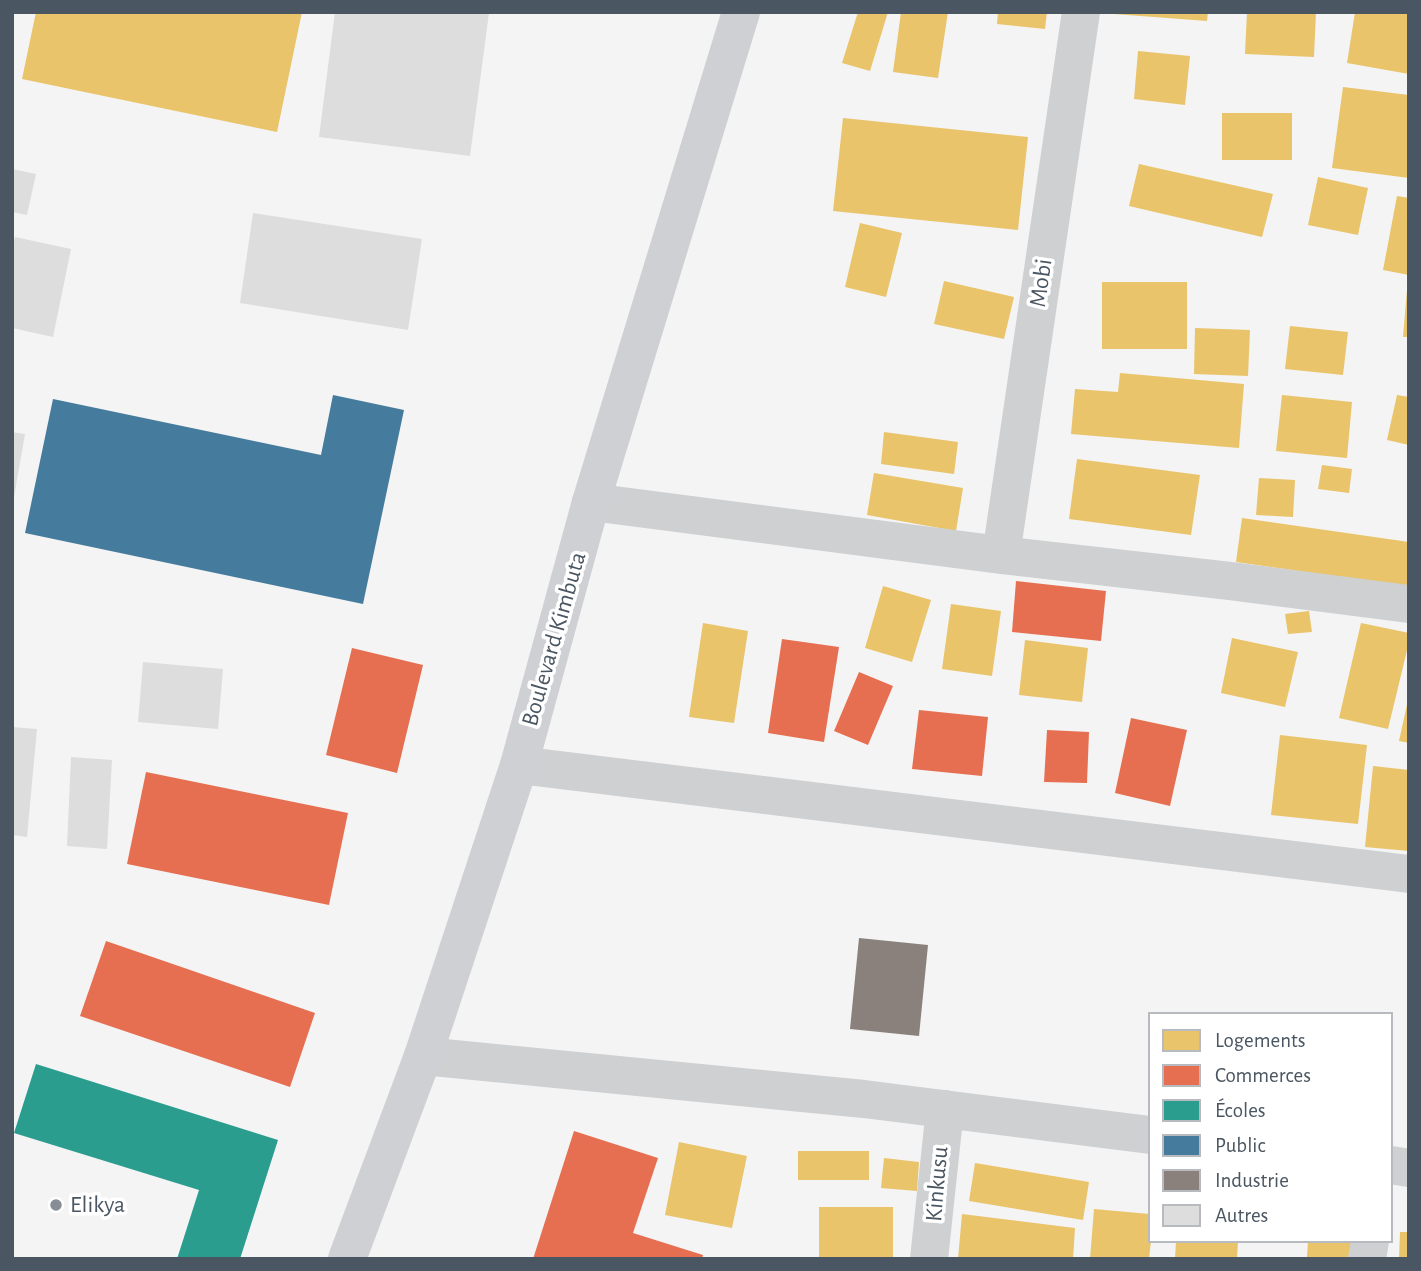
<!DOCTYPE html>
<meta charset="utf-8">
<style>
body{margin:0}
#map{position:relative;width:1421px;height:1271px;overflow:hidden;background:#f4f4f4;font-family:"Alegreya Sans",sans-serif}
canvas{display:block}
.frame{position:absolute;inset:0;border:14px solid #4a5661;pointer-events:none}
.legend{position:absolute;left:1148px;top:1012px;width:245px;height:231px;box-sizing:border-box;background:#fff;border:2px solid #b7bbc0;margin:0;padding:9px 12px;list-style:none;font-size:21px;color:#4a5661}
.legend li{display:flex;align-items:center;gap:14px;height:35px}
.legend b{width:35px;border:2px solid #b7bbc0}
</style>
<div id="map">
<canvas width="1421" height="1271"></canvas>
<div class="frame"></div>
<ul class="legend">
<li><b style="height:19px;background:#e9c46a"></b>Logements</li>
<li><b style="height:19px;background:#e76f51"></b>Commerces</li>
<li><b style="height:19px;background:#2a9d8f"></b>Écoles</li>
<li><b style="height:19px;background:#457b9d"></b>Public</li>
<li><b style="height:19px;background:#8a817c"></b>Industrie</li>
<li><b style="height:19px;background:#ddddde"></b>Autres</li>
</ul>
</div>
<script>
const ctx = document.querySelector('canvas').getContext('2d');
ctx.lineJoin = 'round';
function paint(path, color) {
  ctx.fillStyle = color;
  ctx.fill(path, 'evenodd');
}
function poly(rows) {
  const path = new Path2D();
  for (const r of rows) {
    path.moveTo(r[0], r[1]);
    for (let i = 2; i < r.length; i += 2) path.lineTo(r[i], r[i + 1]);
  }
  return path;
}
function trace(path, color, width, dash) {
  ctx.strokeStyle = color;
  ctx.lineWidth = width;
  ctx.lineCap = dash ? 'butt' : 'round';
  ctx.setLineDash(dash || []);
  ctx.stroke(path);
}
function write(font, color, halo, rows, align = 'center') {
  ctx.font = font + ' "Alegreya Sans",sans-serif';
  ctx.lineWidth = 7;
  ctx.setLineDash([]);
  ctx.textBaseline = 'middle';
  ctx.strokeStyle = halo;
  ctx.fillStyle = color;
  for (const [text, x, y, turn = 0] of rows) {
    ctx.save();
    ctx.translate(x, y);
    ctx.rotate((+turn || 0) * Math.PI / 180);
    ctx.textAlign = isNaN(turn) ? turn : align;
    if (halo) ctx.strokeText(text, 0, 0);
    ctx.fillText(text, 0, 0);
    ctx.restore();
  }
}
const homes = poly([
 [36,12,302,12,277,132,22,79],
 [858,12,888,12,870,71,842,63],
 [901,12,948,12,938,78,893,72],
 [998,12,1047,12,1045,29,997,24],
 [1114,12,1208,12,1207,21,1114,14],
 [1247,12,1316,12,1314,57,1245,54],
 [1355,12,1409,12,1409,74,1347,63],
 [1138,51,1190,56,1185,105,1134,99],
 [1343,87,1409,95,1409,178,1332,168],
 [1222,113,1292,113,1292,160,1222,160],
 [843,118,1028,137,1018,230,833,211],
 [1139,164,1273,194,1262,237,1129,206],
 [1318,177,1368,188,1358,235,1308,225],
 [1397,196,1409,198,1409,275,1383,270],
 [860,223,902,233,886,297,845,287],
 [944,281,1014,297,1004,339,934,324],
 [1102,282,1187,282,1187,349,1102,349],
 [1407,290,1409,290,1409,337,1403,337],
 [1290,326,1348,332,1343,375,1285,369],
 [1195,328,1250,330,1248,376,1194,374],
 [1120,373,1244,384,1239,448,1071,434,1075,389,1118,392],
 [1282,395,1352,402,1347,458,1276,451],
 [1397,395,1409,397,1409,445,1387,440],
 [884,432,958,442,954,474,881,464],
 [1077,459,1200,475,1191,535,1069,519],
 [1322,465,1352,469,1349,493,1318,489],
 [874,473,963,488,956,531,867,515],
 [1259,478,1295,480,1293,517,1256,515],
 [1242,518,1409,542,1409,587,1236,562],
 [883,586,931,600,912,662,865,648],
 [951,604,1001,611,992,676,942,669],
 [1309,611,1312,632,1288,634,1285,614],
 [703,623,748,631,734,723,689,717],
 [1361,623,1409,633,1409,642,1388,729,1339,718],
 [1232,638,1298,652,1285,707,1221,693],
 [1025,640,1088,648,1082,702,1019,695],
 [1408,700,1409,700,1409,743,1399,741],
 [1280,735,1367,745,1358,824,1271,815],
 [1373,766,1409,770,1409,851,1365,847],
 [679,1142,747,1156,732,1228,665,1215],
 [798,1151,869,1151,869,1180,798,1180],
 [884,1158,919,1162,917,1191,881,1188],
 [975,1163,1089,1182,1083,1220,969,1201],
 [819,1207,893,1207,893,1259,819,1259],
 [1094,1209,1150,1214,1151,1241,1149,1259,1090,1259],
 [962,1214,1075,1228,1073,1259,958,1259],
 [1400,1232,1409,1232,1409,1259,1399,1259],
 [1176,1241,1238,1241,1237,1259,1175,1259],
 [1308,1241,1364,1241,1363,1259,1328,1259,1307,1257]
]);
const shops = poly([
 [1016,581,1106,591,1101,641,1012,632],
 [782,639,839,647,824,742,768,733],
 [352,648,423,665,397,773,326,755],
 [859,672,893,686,868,745,834,731],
 [919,710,988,717,982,776,912,769],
 [1131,718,1187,730,1170,806,1115,793],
 [1047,730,1089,732,1087,783,1044,782],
 [146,772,348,813,329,905,127,864],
 [106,941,315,1013,290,1087,80,1016],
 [574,1131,658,1158,633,1233,703,1255,702,1259,533,1259]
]);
const schools = poly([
 [36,1064,278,1140,240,1259,177,1259,199,1190,14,1133]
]);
const public = poly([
 [333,395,404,410,363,604,25,533,53,399,321,455]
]);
const industry = poly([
 [859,938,928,945,919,1036,850,1029]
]);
const building = poly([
 [335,12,489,13,470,156,319,137],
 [12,169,36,174,27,215,12,212],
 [253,213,422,239,408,330,240,303],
 [15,237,71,249,53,337,12,328,12,249],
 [12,432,25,434,14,497,12,497],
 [143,662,223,669,218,729,138,722],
 [12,727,37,729,27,837,12,835],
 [71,757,112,760,107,849,67,846]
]);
const street = poly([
 [591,502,1001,555,1230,581,1409,604],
 [1001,555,1081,12],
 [519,765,1409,874],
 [423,1056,864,1099,1150,1135],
 [1391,1165,1409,1168],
 [929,1259,945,1109],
 [1367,1259,1370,1241]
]);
const secondary = poly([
 [347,1259,423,1056,519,765,591,502,741,12]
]);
const markers = [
 [56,1205,7,"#868d94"]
];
const streetNames = [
 ["Mobi",1041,283,-82],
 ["Boulevard Kimbuta",554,639,-74],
 ["Kinkusu",937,1184,-85]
];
const poiNames = [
 ["Elikya",70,1205]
];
paint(homes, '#e9c46a');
paint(shops, '#e76f51');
paint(schools, '#2a9d8f');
paint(public, '#457b9d');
paint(industry, '#8a817c');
paint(building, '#ddddde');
trace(street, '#ced0d2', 38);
trace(secondary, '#ced0d4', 38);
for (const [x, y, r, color] of markers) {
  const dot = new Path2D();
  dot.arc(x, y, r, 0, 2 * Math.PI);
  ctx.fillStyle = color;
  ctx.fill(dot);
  trace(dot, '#fff', 2.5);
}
write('24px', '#4a5661', '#fff', streetNames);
write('24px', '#4a5661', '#fff', poiNames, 'left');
</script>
